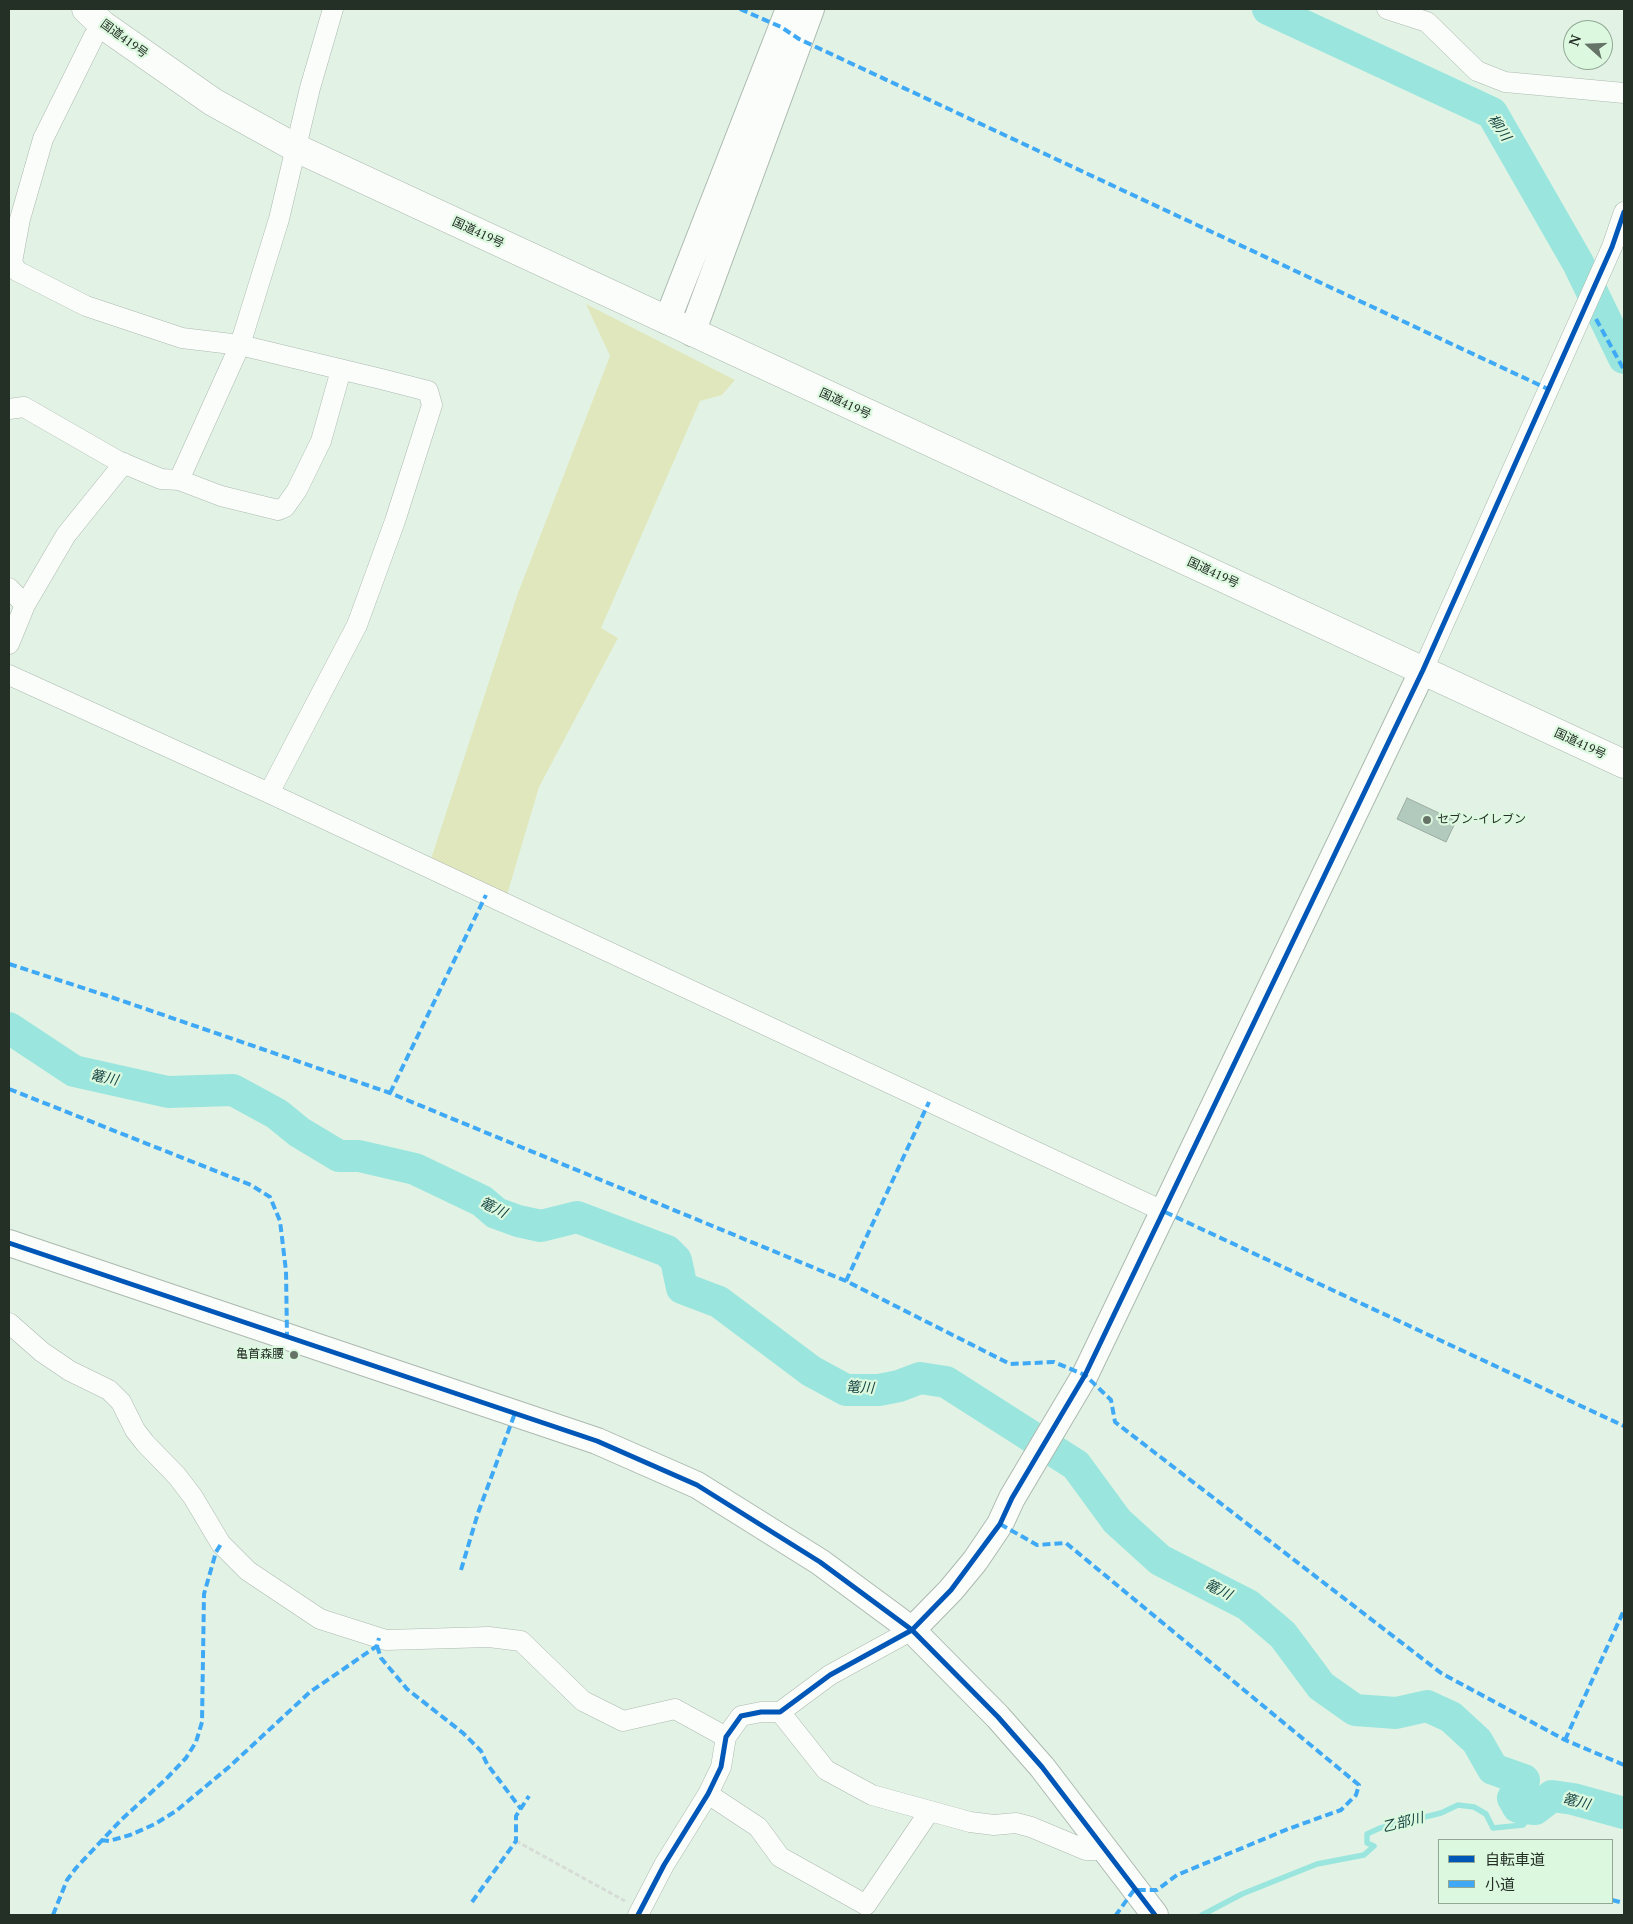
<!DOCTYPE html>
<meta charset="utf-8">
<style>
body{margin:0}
#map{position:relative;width:1633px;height:1924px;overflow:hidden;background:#e2f3e5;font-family:"PT Serif","Noto Sans JP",serif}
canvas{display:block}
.frame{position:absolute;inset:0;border:10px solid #242f25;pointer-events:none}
.legend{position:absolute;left:1438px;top:1839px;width:175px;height:65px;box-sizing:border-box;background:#dcf9e0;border:1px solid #92a895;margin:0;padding:6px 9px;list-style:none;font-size:15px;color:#242f25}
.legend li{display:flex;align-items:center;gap:10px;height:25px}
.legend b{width:25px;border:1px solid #92a895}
.north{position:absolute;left:1563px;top:20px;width:50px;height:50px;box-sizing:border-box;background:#dcf9e0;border:1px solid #92a895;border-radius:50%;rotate:290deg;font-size:14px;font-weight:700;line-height:20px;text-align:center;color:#242f25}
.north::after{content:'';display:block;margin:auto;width:18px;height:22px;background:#667468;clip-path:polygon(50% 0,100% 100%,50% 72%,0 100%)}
</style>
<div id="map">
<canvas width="1633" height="1924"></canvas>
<div class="frame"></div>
<ul class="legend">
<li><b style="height:6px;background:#0057b8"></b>自転車道</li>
<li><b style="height:6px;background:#3fa9f5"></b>小道</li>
</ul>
<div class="north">N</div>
</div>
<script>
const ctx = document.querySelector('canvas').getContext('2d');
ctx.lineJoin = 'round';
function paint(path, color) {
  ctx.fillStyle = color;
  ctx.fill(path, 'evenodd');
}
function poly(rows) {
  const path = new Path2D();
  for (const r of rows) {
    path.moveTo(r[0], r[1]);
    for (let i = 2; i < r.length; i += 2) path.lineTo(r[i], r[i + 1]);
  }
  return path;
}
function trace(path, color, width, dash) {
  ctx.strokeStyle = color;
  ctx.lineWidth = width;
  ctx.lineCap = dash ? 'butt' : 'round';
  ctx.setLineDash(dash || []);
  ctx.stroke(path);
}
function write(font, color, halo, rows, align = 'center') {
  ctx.font = font + ' "PT Serif","Noto Sans JP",serif';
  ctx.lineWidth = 4.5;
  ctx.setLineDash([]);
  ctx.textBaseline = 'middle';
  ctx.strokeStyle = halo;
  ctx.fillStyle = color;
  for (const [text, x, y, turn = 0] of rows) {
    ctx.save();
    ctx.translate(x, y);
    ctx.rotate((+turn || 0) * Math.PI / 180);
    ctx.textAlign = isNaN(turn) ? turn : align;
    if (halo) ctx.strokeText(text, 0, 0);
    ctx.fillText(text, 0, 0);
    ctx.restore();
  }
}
const green = poly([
 [586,304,735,380,722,395,700,401,601,628,618,638,539,787,506,898,430,862,518,593,610,356]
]);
const stream = poly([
 [1202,1915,1242,1894,1317,1864,1364,1855,1374,1846,1367,1843,1367,1834,1380,1828,1441,1813,1458,1805,1474,1807,1486,1814,1493,1828,1523,1825,1535,1809]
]);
const river = poly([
 [1268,9,1492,113,1578,263,1624,358],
 [9,1028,74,1071,168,1092,233,1090,277,1114,299,1132,339,1156,359,1156,415,1169,482,1201,496,1213,518,1221,541,1226,577,1217,667,1251,676,1260,682,1288,719,1302,811,1371,846,1390,879,1390,899,1386,920,1378,946,1382,1076,1465,1117,1521,1160,1560,1248,1605,1283,1635,1321,1686,1355,1710,1396,1713,1427,1706,1451,1717,1477,1741,1493,1769,1524,1780,1513,1798,1518,1807,1535,1809,1552,1796,1573,1799,1624,1813]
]);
const building = poly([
 [1407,798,1456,821,1446,842,1397,819,1407,798]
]);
const path = poly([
 [516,1841,625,1901]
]);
const minor = poly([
 [1387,9,1427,22,1477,71,1505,82,1624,93],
 [103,25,94,36,43,139,20,219,12,262,17,271,86,306,182,338,240,345,381,379,428,391,432,405,395,521,357,625,269,793],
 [9,409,24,407,118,461,161,479,179,480,221,496,278,510,285,507,297,490,321,441,341,370],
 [179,480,240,345,279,219,310,88,333,9],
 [9,588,25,605,9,644],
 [25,605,66,535,124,463],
 [1423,670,1612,247,1624,212],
 [9,675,269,793,1165,1212],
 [9,1323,42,1352,70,1371,109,1390,121,1402,135,1430,145,1443,177,1476,193,1497,221,1544,248,1571,320,1619,386,1640,489,1637,521,1641,583,1701,623,1721,675,1709,726,1737],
 [780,1712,826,1770,872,1795,970,1822,994,1825,1016,1823,1031,1827,1086,1850,1104,1850],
 [708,1794,758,1827,780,1857,866,1905,929,1812],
 [638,1915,664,1865,708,1794,721,1767,726,1737,741,1716,761,1712,780,1712,830,1675,912,1630]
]);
const tertiary = poly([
 [667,321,789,9],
 [692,333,811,9],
 [9,1243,597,1441,697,1485,820,1562,912,1630,998,1717,1042,1767,1155,1915],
 [912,1630,951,1590,975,1561,1000,1524,1012,1498,1085,1375,1423,670]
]);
const trunk = poly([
 [86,9,103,25,213,102,296,148,1624,764]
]);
const quiet = poly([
 [740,9,781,27,799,39,1548,389],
 [1596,319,1624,370],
 [9,964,111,997,390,1093,846,1281,1010,1364,1054,1362,1085,1375,1111,1400,1115,1422,1441,1673,1565,1740,1624,1765],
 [9,1089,251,1185,270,1197,280,1221,286,1271,287,1336],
 [390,1093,486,895],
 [1165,1212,1624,1426],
 [846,1281,929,1102],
 [1000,1524,1037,1545,1066,1543,1359,1785,1356,1795,1341,1810,1288,1829,1177,1875,1157,1890,1134,1890,1116,1915],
 [461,1570,478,1513,515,1413],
 [377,1646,381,1658,407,1689,463,1733,481,1751,487,1764,521,1809],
 [1565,1740,1624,1610],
 [101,1840,109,1841,130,1835,155,1824,176,1811,229,1767,310,1692,377,1646,379,1638],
 [1612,1900,1624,1903],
 [472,1902,516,1841,516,1816,529,1796],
 [53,1915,67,1880,76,1868,121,1820,166,1779,186,1758,196,1742,202,1722,204,1594,216,1552,221,1544]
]);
const cycleway = poly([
 [9,1243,597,1441,697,1485,820,1562,912,1630,998,1717,1042,1767,1155,1915],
 [638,1915,664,1865,708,1794,721,1767,726,1737,741,1716,761,1712,780,1712,830,1675,912,1630,951,1590,1000,1524,1012,1498,1085,1375,1423,670,1612,247,1624,212]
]);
const markers = [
 [1427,820,5,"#667468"],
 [294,1355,5,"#667468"]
];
const streetNames = [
 ["国道419号",124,39,36],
 ["国道419号",478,233,25],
 ["国道419号",845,404,25],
 ["国道419号",1213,573,25],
 ["国道419号",1580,744,25]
];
const poiNames = [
 ["セブン-イレブン",1437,820],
 ["亀首森腰",284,1355,"right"]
];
const waterNames = [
 ["柳川",1499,128,56],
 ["篭川",104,1078,12],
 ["篭川",493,1208,27],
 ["篭川",860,1388,3],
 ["篭川",1218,1590,27],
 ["篭川",1576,1802,14],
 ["乙部川",1403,1823,-14]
];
paint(green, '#e1e7bc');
trace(stream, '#9ae6de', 5.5);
trace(river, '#9ae6de', 32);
paint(building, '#b2cabe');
trace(building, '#9caba2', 1);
trace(minor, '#acb9af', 21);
trace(tertiary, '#acb9af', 28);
trace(trunk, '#acb9af', 29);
trace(path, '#d7dcd7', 3, [5, 2.5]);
trace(minor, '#fbfdfb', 20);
trace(tertiary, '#fbfdfb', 26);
trace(trunk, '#fbfdfb', 28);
trace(quiet, '#3fa9f5', 4, [8, 4]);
trace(cycleway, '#0057b8', 5);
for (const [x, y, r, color] of markers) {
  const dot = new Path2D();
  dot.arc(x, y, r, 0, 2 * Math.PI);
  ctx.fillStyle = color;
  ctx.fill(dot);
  trace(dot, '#dcf9e0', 2);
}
write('12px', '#242f25', '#dcf9e0', streetNames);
write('12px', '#242f25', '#dcf9e0', poiNames, 'left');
write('italic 14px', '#164442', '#dcf9e0', waterNames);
</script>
